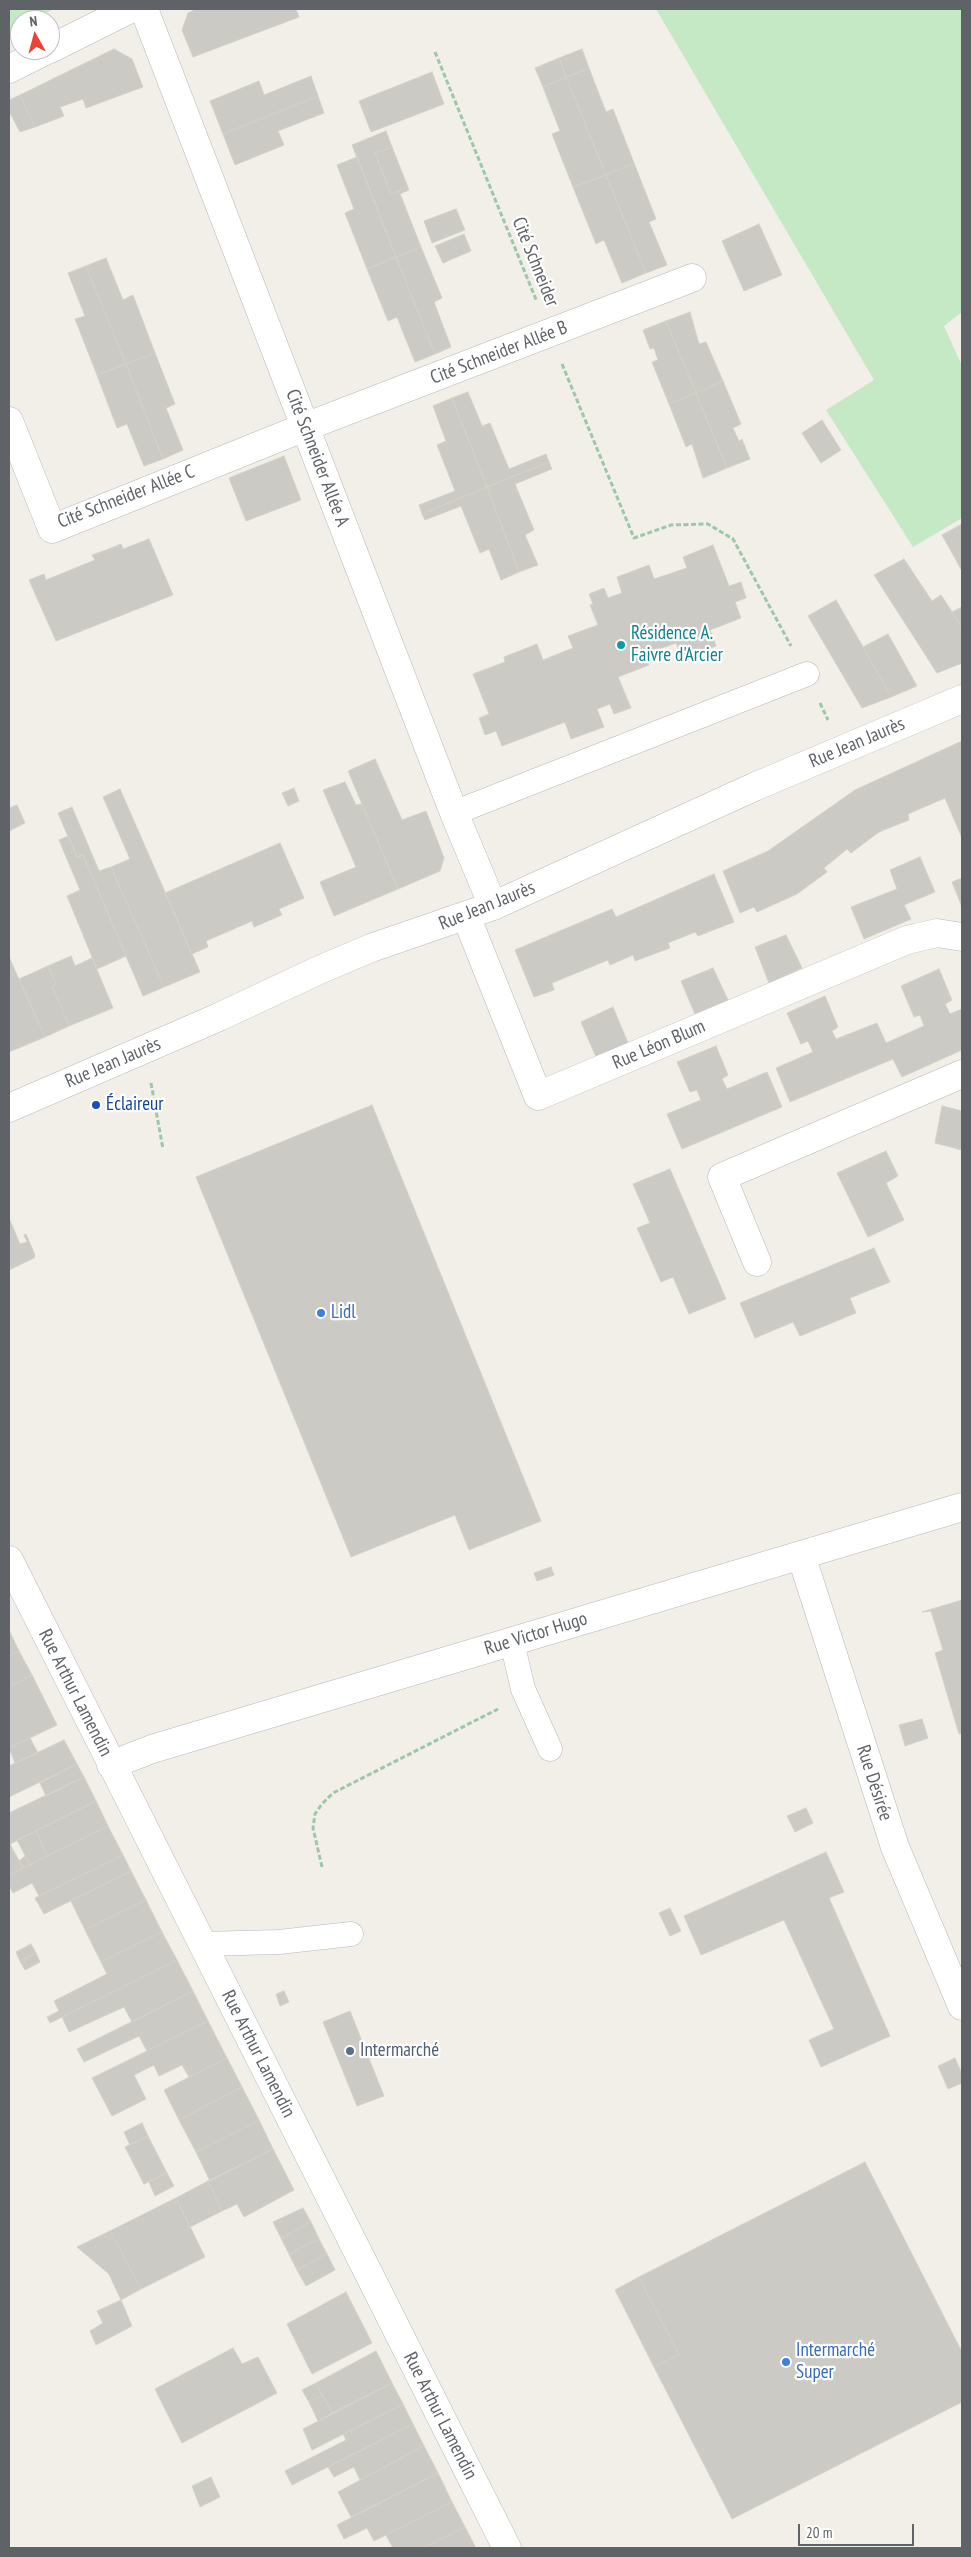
<!DOCTYPE html>
<meta charset="utf-8">
<style>
body{margin:0}
#map{position:relative;width:971px;height:2557px;overflow:hidden;background:#f1efe8;font-family:"PT Sans Narrow",sans-serif}
canvas{display:block}
.frame{position:absolute;inset:0;border:10px solid #5f6368;pointer-events:none}
.north{position:absolute;left:10px;top:10px;width:50px;height:50px;box-sizing:border-box;background:#fff;border:1px solid #bfc1c3;border-radius:50%;rotate:353deg;font-size:14px;font-weight:700;line-height:20px;text-align:center;color:#5f6368}
.north::after{content:'';display:block;margin:auto;width:18px;height:22px;background:#ea4335;clip-path:polygon(50% 0,100% 100%,50% 72%,0 100%)}
.scale{position:absolute;left:798px;top:2524px;width:116px;height:22px;box-sizing:border-box;border:2px solid #5f6368;border-top:0;padding-left:6px;font-size:15px;line-height:18px;white-space:nowrap;color:#5f6368;-webkit-text-stroke:4px #fff;paint-order:stroke}
</style>
<div id="map">
<canvas width="971" height="2557"></canvas>
<div class="frame"></div>
<div class="north">N</div>
<div class="scale">20 m</div>
</div>
<script>
const ctx = document.querySelector('canvas').getContext('2d');
ctx.lineJoin = 'round';
function paint(path, color) {
  ctx.fillStyle = color;
  ctx.fill(path, 'evenodd');
}
function poly(rows) {
  const path = new Path2D();
  for (const r of rows) {
    path.moveTo(r[0], r[1]);
    for (let i = 2; i < r.length; i += 2) path.lineTo(r[i], r[i + 1]);
  }
  return path;
}
function trace(path, color, width, dash) {
  ctx.strokeStyle = color;
  ctx.lineWidth = width;
  ctx.lineCap = dash ? 'butt' : 'round';
  ctx.setLineDash(dash || []);
  ctx.stroke(path);
}
function write(font, color, halo, rows, align = 'center') {
  ctx.font = font + ' "PT Sans Narrow",sans-serif';
  ctx.lineWidth = 4.5;
  ctx.setLineDash([]);
  ctx.textBaseline = 'middle';
  ctx.strokeStyle = halo;
  ctx.fillStyle = color;
  for (const [text, x, y, turn = 0] of rows) {
    ctx.save();
    ctx.translate(x, y);
    ctx.rotate((+turn || 0) * Math.PI / 180);
    ctx.textAlign = isNaN(turn) ? turn : align;
    if (halo) ctx.strokeText(text, 0, 0);
    ctx.fillText(text, 0, 0);
    ctx.restore();
  }
}
const green = poly([
 [9,9,54,9,31,20,20,20,20,25,9,31],
 [656,9,962,9,962,312,944,326,962,366,962,518,913,547,826,410,874,380]
]);
const building = poly([
 [196,9,296,9,299,17,193,57,182,30,188,13,196,9],
 [114,49,132,59,143,87,86,108,83,99,60,107,64,116,35,127,20,95,114,49],
 [582,49,589,68,566,77,559,58,582,49],
 [559,58,566,77,543,87,535,68,559,58],
 [589,68,606,112,613,109,634,163,606,175,566,77,589,68],
 [432,72,444,104,371,132,359,101,432,72],
 [311,76,318,96,223,134,210,101,259,81,264,95,311,76],
 [566,77,606,175,573,187,552,134,560,131,543,87,566,77],
 [20,95,35,127,20,132,9,111,9,100,20,95],
 [318,96,324,113,278,131,284,145,235,165,223,134,318,96],
 [386,131,392,147,375,153,391,194,399,191,421,247,396,257,352,145,386,131],
 [392,147,409,190,400,194,399,191,391,194,375,153,392,147],
 [357,157,396,257,367,269,345,213,354,209,337,165,357,157],
 [634,163,656,219,649,222,667,265,646,273,606,175,634,163],
 [606,175,646,273,622,283,604,240,596,244,573,187,606,175],
 [456,209,465,230,432,243,424,221,456,209],
 [759,224,782,275,744,291,722,241,759,224],
 [464,234,471,251,443,263,435,246,464,234],
 [421,247,442,298,434,302,451,347,435,354,396,257,421,247],
 [396,257,435,354,415,362,397,317,388,321,367,269,396,257],
 [106,258,123,300,133,295,155,353,126,364,86,266,106,258],
 [86,266,126,364,97,375,75,319,85,316,68,273,86,266],
 [690,312,699,344,706,342,723,381,696,393,666,321,690,312],
 [666,321,696,393,669,404,652,362,658,360,654,348,650,349,643,330,666,321],
 [155,353,175,404,166,408,183,450,163,459,126,364,155,353],
 [126,364,163,459,144,466,127,424,117,428,97,375,126,364],
 [723,381,741,424,733,428,739,441,742,439,750,459,727,468,696,393,723,381],
 [468,392,482,426,490,423,509,469,546,454,549,462,487,487,452,398,468,392],
 [696,393,727,468,703,478,692,444,686,447,669,404,696,393],
 [452,398,487,487,422,514,419,505,455,491,437,445,446,441,433,406,452,398],
 [822,420,841,450,821,463,802,433,822,420],
 [284,456,301,500,246,521,229,478,284,456],
 [549,462,552,469,515,484,534,530,525,535,538,565,519,572,487,487,549,462],
 [487,487,519,572,501,580,489,549,480,553,461,506,425,520,422,514,487,487],
 [962,524,962,571,942,535,962,524],
 [149,539,173,595,56,641,29,580,44,574,46,580,95,560,92,555,106,550,121,544,123,549,149,539],
 [713,545,729,586,741,582,746,598,735,602,741,618,710,630,716,646,683,658,676,643,645,654,649,665,618,677,631,708,614,714,610,704,597,709,604,727,571,739,565,722,502,746,496,731,485,735,479,718,489,714,473,674,505,662,504,657,537,644,543,660,573,648,568,636,598,625,590,605,593,604,589,594,604,588,608,598,622,593,617,577,649,565,654,579,687,568,683,557,713,545],
 [904,559,932,601,941,595,962,627,962,663,937,673,874,575,904,559],
 [836,600,863,647,891,697,862,708,808,616,836,600],
 [962,607,962,627,952,612,962,607],
 [888,634,917,686,891,697,863,647,888,634],
 [962,741,962,838,945,798,908,814,909,820,879,832,851,853,847,849,824,868,827,872,797,894,757,912,754,907,740,913,723,871,768,851,855,790,962,741],
 [375,759,402,820,426,811,444,858,440,871,398,889,348,771,375,759],
 [345,782,356,805,362,804,398,889,334,916,320,882,356,867,323,790,345,782],
 [294,788,299,801,288,806,282,793,294,788],
 [120,789,200,972,164,987,111,867,130,859,103,797,120,789],
 [17,805,25,823,9,831,9,808,17,805],
 [72,807,99,871,111,867,164,987,143,996,83,855,77,857,58,813,72,807],
 [68,836,77,857,83,855,126,956,97,969,67,896,80,890,59,840,68,836],
 [280,843,304,898,279,909,282,915,254,927,252,921,206,941,208,947,192,954,165,893,280,843],
 [920,857,935,892,904,905,911,919,864,939,851,907,897,889,890,870,920,857],
 [714,874,734,922,698,936,695,932,668,943,670,948,635,961,633,955,610,965,608,960,552,983,554,990,534,997,515,950,612,909,616,917,714,874],
 [962,878,962,907,952,882,962,878],
 [786,935,802,968,769,983,755,947,786,935],
 [71,956,75,966,92,958,113,1008,69,1026,52,986,56,985,48,966,71,956],
 [9,957,45,1037,9,1052,9,957],
 [48,966,56,985,52,986,69,1026,45,1037,19,979,48,966],
 [713,968,728,1000,695,1014,681,981,713,968],
 [939,969,952,1000,945,1004,950,1014,962,1009,962,1050,902,1077,893,1059,790,1102,776,1068,813,1052,808,1041,801,1044,787,1013,825,996,838,1027,832,1031,836,1039,877,1023,886,1043,924,1026,920,1015,914,1017,901,986,939,969],
 [613,1007,628,1043,596,1057,581,1022,613,1007],
 [716,1046,728,1075,722,1079,727,1089,767,1072,782,1107,682,1149,667,1114,701,1100,697,1090,690,1092,677,1062,716,1046],
 [372,1105,541,1521,469,1550,455,1515,351,1557,196,1177,372,1105],
 [942,1106,962,1111,962,1150,935,1143,942,1106],
 [886,1151,898,1176,886,1183,904,1220,868,1237,837,1173,886,1151],
 [670,1169,726,1299,689,1314,673,1277,661,1282,637,1228,650,1223,633,1184,670,1169],
 [9,1218,20,1244,27,1242,24,1235,26,1234,35,1255,34,1258,9,1270,9,1218],
 [874,1248,890,1282,850,1298,856,1313,800,1336,793,1322,755,1338,740,1303,874,1248],
 [551,1567,554,1575,537,1581,534,1573,551,1567],
 [962,1600,962,1733,959,1734,935,1653,943,1650,931,1611,922,1612,962,1600],
 [9,1630,19,1651,9,1656,9,1630],
 [19,1651,32,1675,9,1687,9,1656,19,1651],
 [32,1675,57,1725,9,1748,9,1687,32,1675],
 [922,1719,928,1738,905,1746,899,1725,922,1719],
 [30,1738,38,1753,15,1763,9,1748,30,1738],
 [64,1740,77,1764,9,1797,9,1766,64,1740],
 [77,1764,84,1777,46,1796,40,1783,77,1764],
 [84,1777,96,1801,10,1844,23,1868,9,1875,9,1813,84,1777],
 [96,1801,108,1826,47,1856,36,1831,96,1801],
 [806,1808,813,1823,795,1832,787,1816,806,1808],
 [108,1826,123,1855,39,1896,32,1883,13,1893,9,1885,9,1875,108,1826],
 [36,1831,47,1856,30,1865,17,1840,36,1831],
 [826,1852,844,1892,829,1898,890,2036,821,2067,809,2040,834,2029,784,1920,701,1955,684,1916,826,1852],
 [123,1855,131,1871,44,1914,35,1898,123,1855],
 [25,1856,30,1865,23,1868,19,1861,25,1856],
 [131,1871,146,1900,85,1930,71,1901,131,1871],
 [146,1900,162,1932,101,1962,85,1930,146,1900],
 [670,1908,681,1931,670,1936,659,1913,670,1908],
 [162,1932,177,1960,50,2023,47,2017,59,2011,54,2001,107,1974,101,1962,162,1932],
 [31,1944,36,1953,20,1961,16,1952,31,1944],
 [36,1953,40,1962,25,1970,20,1961,36,1953],
 [177,1960,193,1991,132,2022,124,2007,69,2032,62,2017,177,1960],
 [193,1991,208,2021,147,2051,139,2036,84,2062,77,2049,193,1991],
 [284,1991,289,2002,280,2006,276,1994,284,1991],
 [350,2011,384,2096,357,2106,323,2022,350,2011],
 [208,2021,227,2058,189,2077,182,2065,159,2076,154,2065,134,2075,146,2099,112,2116,92,2078,208,2021],
 [227,2058,242,2087,179,2120,164,2090,227,2058],
 [955,2058,962,2074,962,2083,948,2089,938,2066,955,2058],
 [242,2087,259,2120,196,2152,179,2120,242,2087],
 [259,2120,273,2149,210,2181,196,2152,259,2120],
 [142,2123,148,2136,130,2145,124,2132,142,2123],
 [148,2136,167,2173,144,2184,125,2147,148,2136],
 [273,2149,294,2190,244,2217,237,2204,222,2211,208,2181,273,2149],
 [865,2162,962,2352,962,2402,732,2519,654,2367,679,2355,639,2277,865,2162],
 [167,2173,174,2186,155,2196,149,2182,167,2173],
 [208,2181,222,2211,190,2227,176,2198,208,2181],
 [176,2198,205,2257,141,2289,110,2231,176,2198],
 [303,2208,311,2222,281,2238,273,2222,303,2208],
 [311,2222,319,2239,289,2254,281,2238,311,2222],
 [110,2231,141,2289,121,2300,109,2274,77,2247,110,2231],
 [319,2239,327,2254,297,2270,289,2254,319,2239],
 [327,2254,335,2270,306,2286,297,2270,327,2254],
 [639,2277,679,2355,654,2367,615,2290,639,2277],
 [346,2292,372,2343,312,2374,287,2324,346,2292],
 [121,2300,132,2326,96,2345,90,2331,103,2323,97,2311,121,2300],
 [233,2348,242,2364,258,2357,277,2393,182,2443,155,2389,233,2348],
 [376,2351,392,2383,332,2413,316,2383,376,2351],
 [316,2383,323,2396,309,2402,302,2390,316,2383],
 [392,2383,403,2404,312,2450,303,2429,392,2383],
 [323,2396,332,2413,318,2421,309,2402,323,2396],
 [403,2404,413,2424,292,2485,285,2471,346,2440,343,2434,403,2404],
 [413,2424,424,2446,360,2480,354,2467,334,2477,328,2467,413,2424],
 [424,2446,438,2473,351,2517,338,2492,424,2446],
 [438,2473,452,2502,374,2541,367,2528,344,2539,337,2525,438,2473],
 [211,2477,220,2497,200,2507,192,2486,211,2477],
 [452,2502,465,2527,423,2548,393,2548,386,2535,452,2502],
 [465,2527,476,2548,423,2548,465,2527]
]);
const path = poly([
 [435,52,537,302],
 [562,364,634,538,671,525,708,524,733,539,791,646],
 [820,703,828,720],
 [151,1083,163,1149],
 [322,1867,313,1828,315,1814,322,1804,333,1793,498,1709]
]);
const lane = poly([
 [454,813,807,674],
 [512,1642,523,1689,550,1749],
 [201,1944,279,1942,351,1934]
]);
const street = poly([
 [144,9,454,813,493,906],
 [50,49,130,9],
 [9,69,47,50],
 [9,421,52,529,305,427,692,278],
 [466,916,538,1096,907,940,937,933,962,937],
 [757,1262,722,1177,962,1074],
 [801,1555,895,1847,962,2006],
 [111,1765,152,1749,962,1507]
]);
const secondary = poly([
 [9,1108,219,1017,319,970,371,948,493,906,754,787,962,699],
 [9,1560,507,2548]
]);
const markers = [
 [621,645,5,"#0f9aa8"],
 [96,1105,5,"#1a4fb4"],
 [321,1313,5,"#3f7fe0"],
 [350,2051,5,"#5c6f8a"],
 [786,2362,5,"#3f7fe0"]
];
const streetNames = [
 ["Cité Schneider",535,262,68],
 ["Cité Schneider Allée B",499,353,-21],
 ["Cité Schneider Allée A",317,458,69],
 ["Cité Schneider Allée C",126,497,-21],
 ["Rue Jean Jaurès",857,743,-23],
 ["Rue Jean Jaurès",487,906,-22],
 ["Rue Léon Blum",659,1045,-23],
 ["Rue Jean Jaurès",113,1063,-23],
 ["Rue Victor Hugo",536,1634,-17],
 ["Rue Arthur Lamendin",75,1693,63],
 ["Rue Désirée",874,1783,72],
 ["Rue Arthur Lamendin",258,2054,63],
 ["Rue Arthur Lamendin",440,2416,63]
];
const cultureNames = [
 ["Résidence A.",631,634],
 ["Faivre d'Arcier",631,656]
];
const transitNames = [
 ["Éclaireur",106,1105]
];
const shopNames = [
 ["Lidl",331,1313],
 ["Intermarché",796,2351],
 ["Super",796,2373]
];
const serviceNames = [
 ["Intermarché",360,2051]
];
paint(green, '#c5e8c5');
paint(building, '#cccac5');
trace(building, '#d6d1c6', 1);
trace(lane, '#b5b8bc', 25);
trace(street, '#b5b8bc', 29);
trace(secondary, '#b6babf', 29);
trace(path, '#9cc7a9', 3, [5, 2.5]);
trace(lane, '#fff', 24);
trace(street, '#fff', 28);
trace(secondary, '#fff', 28);
for (const [x, y, r, color] of markers) {
  const dot = new Path2D();
  dot.arc(x, y, r, 0, 2 * Math.PI);
  ctx.fillStyle = color;
  ctx.fill(dot);
  trace(dot, '#fff', 2);
}
write('19px', '#5f6368', '#fff', streetNames);
write('19px', '#0d838f', '#fff', cultureNames, 'left');
write('19px', '#164399', '#fff', transitNames, 'left');
write('19px', '#366cbe', '#fff', shopNames, 'left');
write('19px', '#4e5e75', '#fff', serviceNames, 'left');
</script>
